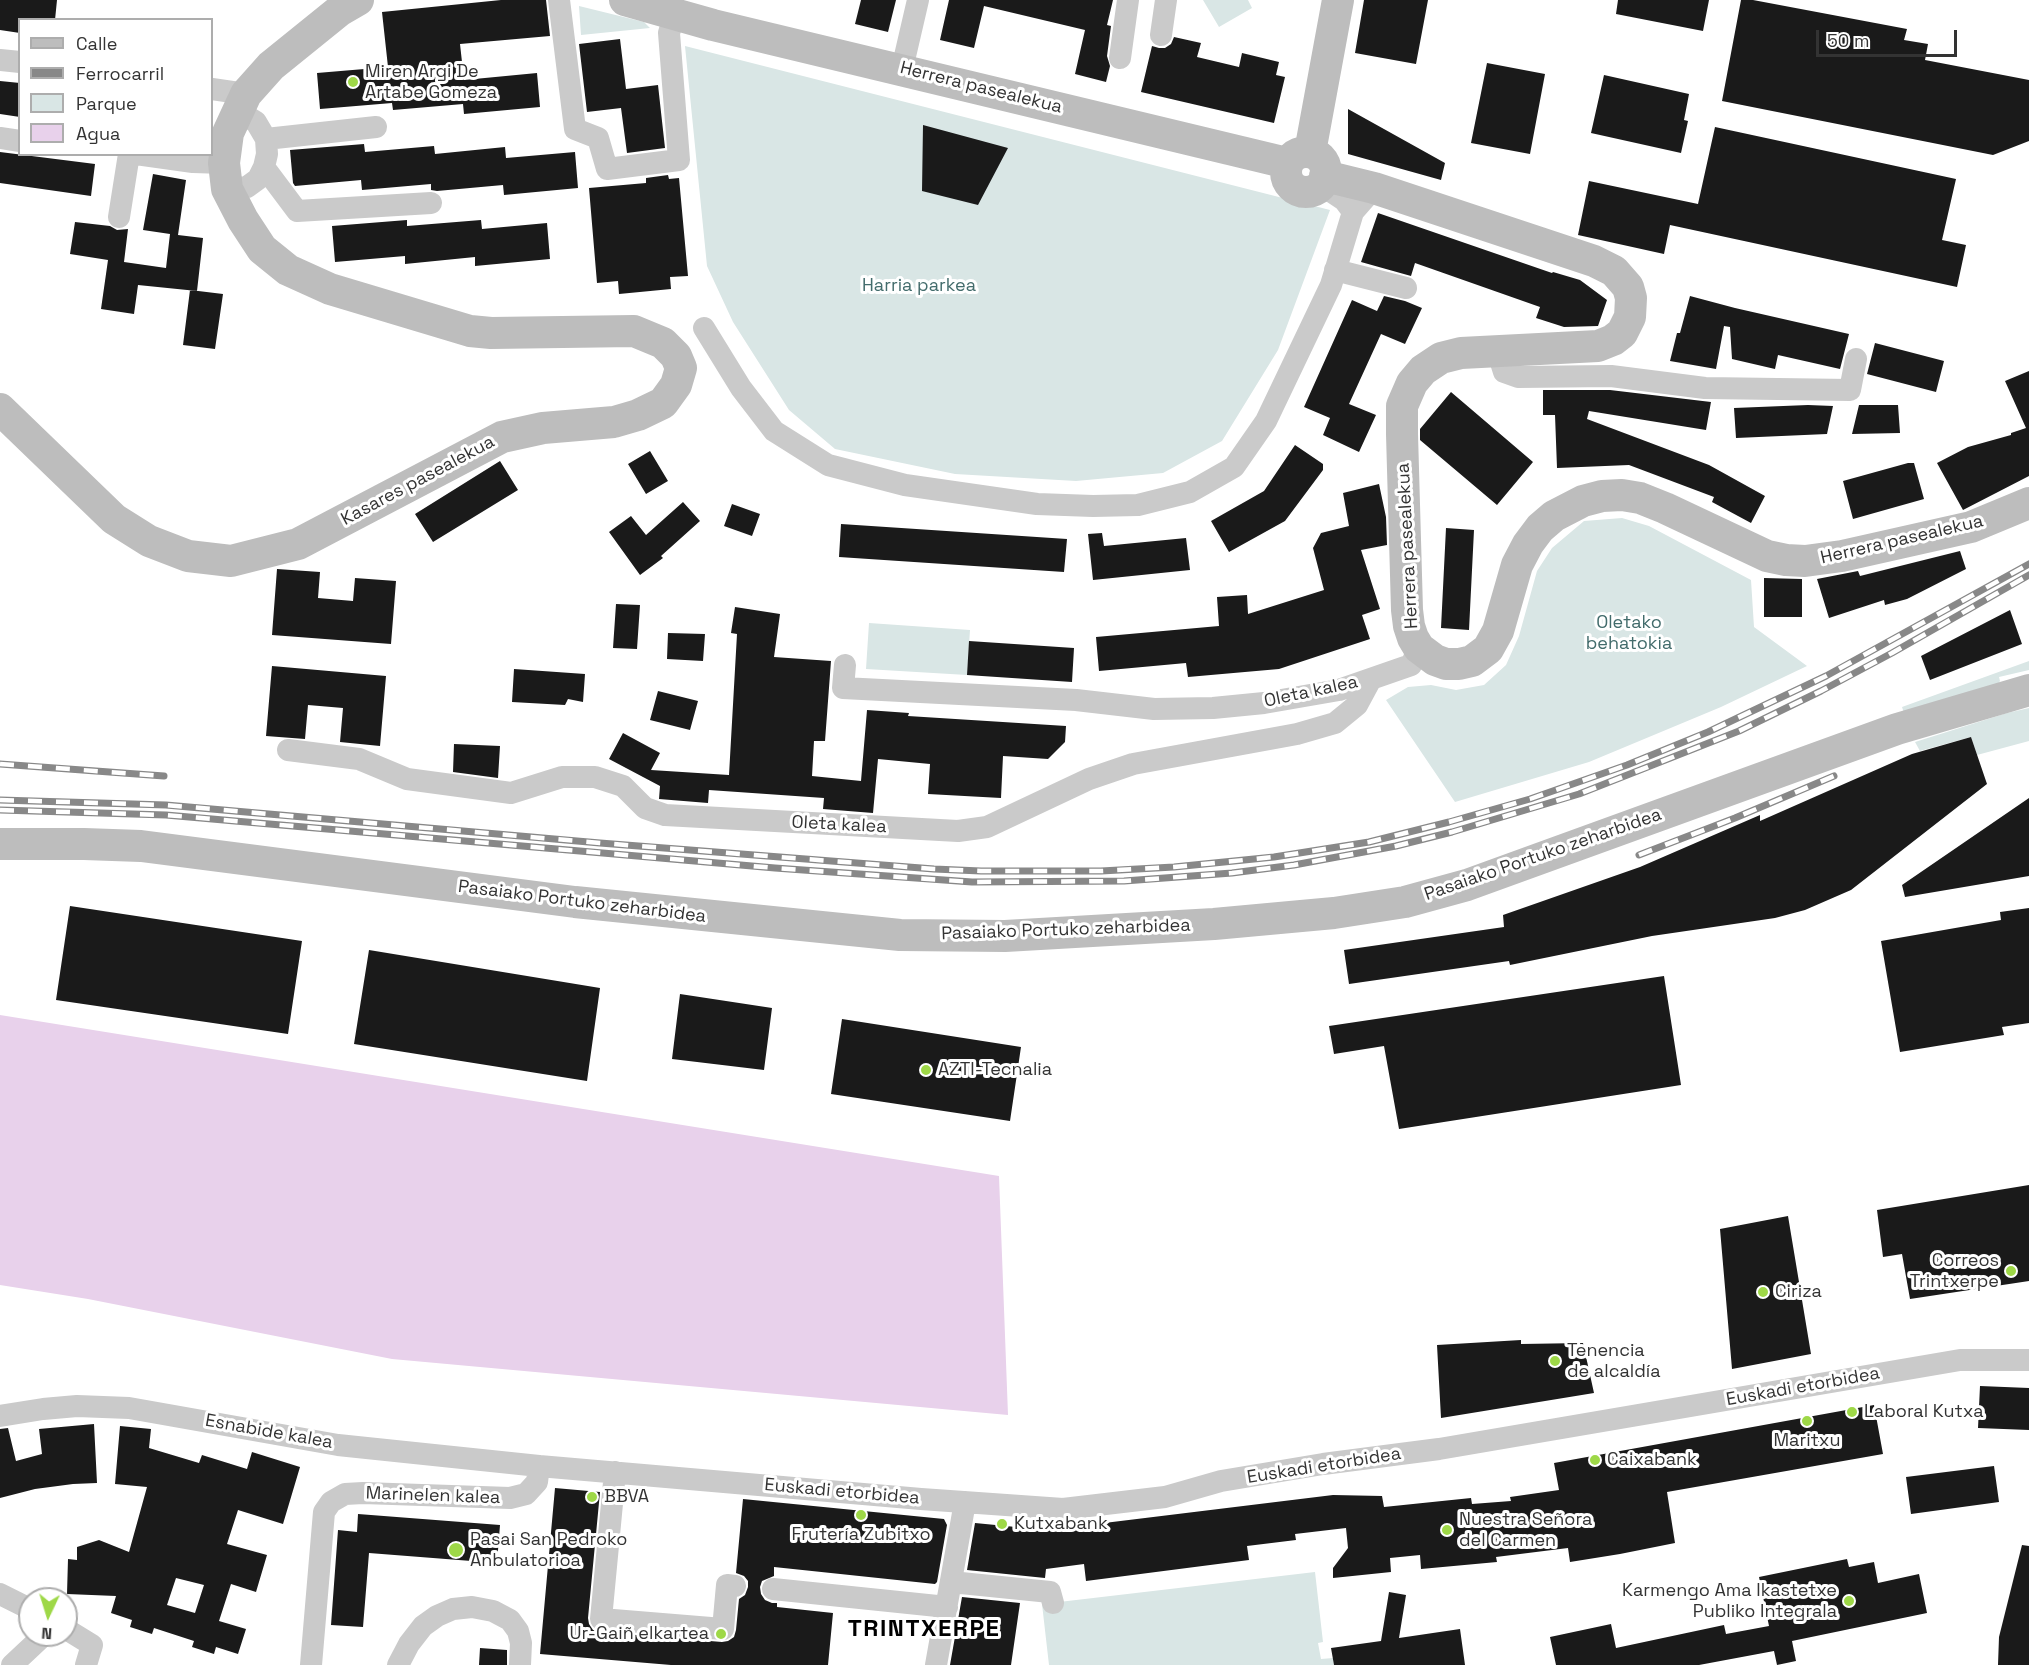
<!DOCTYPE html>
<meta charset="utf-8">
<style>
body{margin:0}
#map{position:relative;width:2029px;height:1665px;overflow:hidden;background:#fff;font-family:"Space Grotesk",sans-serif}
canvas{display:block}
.legend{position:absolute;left:18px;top:18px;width:195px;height:138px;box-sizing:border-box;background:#fff;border:2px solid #adadad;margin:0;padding:8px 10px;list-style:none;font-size:18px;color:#333}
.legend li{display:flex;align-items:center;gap:12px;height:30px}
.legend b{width:30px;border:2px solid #adadad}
.north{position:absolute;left:18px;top:1587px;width:60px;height:60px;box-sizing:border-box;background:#fff;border:2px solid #adadad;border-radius:50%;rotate:184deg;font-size:16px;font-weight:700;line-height:24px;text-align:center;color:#333}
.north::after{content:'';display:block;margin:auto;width:21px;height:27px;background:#9ed847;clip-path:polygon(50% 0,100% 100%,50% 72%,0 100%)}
.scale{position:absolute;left:1816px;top:30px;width:141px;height:27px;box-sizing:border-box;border:3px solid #333;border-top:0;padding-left:8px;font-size:18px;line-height:21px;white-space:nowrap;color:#333;-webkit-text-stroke:4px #fff;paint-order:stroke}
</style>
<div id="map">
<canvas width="2029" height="1665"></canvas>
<ul class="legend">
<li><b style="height:8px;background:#bdbdbd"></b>Calle</li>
<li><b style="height:8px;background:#888"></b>Ferrocarril</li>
<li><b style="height:16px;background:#d9e6e5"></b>Parque</li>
<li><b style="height:16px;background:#e8d1eb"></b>Agua</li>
</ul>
<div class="north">N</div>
<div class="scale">50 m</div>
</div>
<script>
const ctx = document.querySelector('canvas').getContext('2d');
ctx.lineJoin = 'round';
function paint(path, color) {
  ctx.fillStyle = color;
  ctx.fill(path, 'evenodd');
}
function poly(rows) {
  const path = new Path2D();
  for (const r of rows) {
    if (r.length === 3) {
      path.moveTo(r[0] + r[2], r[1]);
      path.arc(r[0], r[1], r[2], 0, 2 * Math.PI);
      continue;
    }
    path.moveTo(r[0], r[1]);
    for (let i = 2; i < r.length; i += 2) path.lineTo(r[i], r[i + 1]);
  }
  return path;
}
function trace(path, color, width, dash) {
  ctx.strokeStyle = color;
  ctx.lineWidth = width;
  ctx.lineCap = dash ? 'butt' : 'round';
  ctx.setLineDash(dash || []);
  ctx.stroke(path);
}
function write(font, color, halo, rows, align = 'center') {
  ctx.font = font + ' "Space Grotesk",sans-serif';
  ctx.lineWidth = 6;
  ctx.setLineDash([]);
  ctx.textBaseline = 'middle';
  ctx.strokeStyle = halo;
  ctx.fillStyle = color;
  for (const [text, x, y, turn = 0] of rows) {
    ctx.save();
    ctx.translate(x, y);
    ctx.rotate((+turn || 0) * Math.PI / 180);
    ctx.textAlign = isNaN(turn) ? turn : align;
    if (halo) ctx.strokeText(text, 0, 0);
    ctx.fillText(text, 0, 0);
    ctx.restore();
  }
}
const green = poly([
 [1203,0,1248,0,1252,8,1219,27],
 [579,6,644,22,650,28,581,35],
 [685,46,1330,210,1278,350,1222,441,1163,473,1076,481,955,474,835,449,789,410,733,322,707,266],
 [1622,518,1649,526,1751,580,1754,627,1807,666,1721,707,1589,762,1455,802,1386,700,1408,687,1431,685,1456,690,1484,685,1506,665,1519,636,1537,571,1552,548,1584,521],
 [869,623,970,630,967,675,866,669],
 [2029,661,2029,670,1999,677,2000,681,1995,689,1905,716,1902,707],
 [2029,708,2029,741,1977,755,1971,737,1920,751,1915,742,2007,713],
 [1315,1572,1323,1642,1318,1643,1321,1659,1333,1658,1334,1665,1049,1665,1042,1604]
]);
const water = poly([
 [0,1015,999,1176,1008,1415,392,1359,88,1299,0,1285]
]);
const building = poly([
 [0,0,57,0,55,20,20,20,20,33,0,30],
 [501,0,546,0,550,36,460,44,464,80,537,73,540,107,464,114,463,104,393,110,392,103,320,109,317,73,388,67,382,12],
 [861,0,896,0,888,32,855,24],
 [949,0,1113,0,1107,25,1111,26,1107,56,1110,66,1106,82,1075,74,1085,30,984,6,974,48,940,40],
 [1364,0,1428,0,1416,64,1355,53],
 [1618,0,1709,0,1703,31,1616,14],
 [1741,0,1753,0,1907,29,1904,40,1928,44,1925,60,2029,80,2029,141,1993,155,1722,101],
 [1174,37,1201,43,1197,57,1239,67,1242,53,1279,62,1276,75,1285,77,1274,123,1141,92,1152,46,1159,48,1165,48,1171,44],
 [620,39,626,89,658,85,665,148,627,153,621,108,587,112,579,44],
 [1487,63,1545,74,1530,154,1471,143],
 [1604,75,1689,94,1684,120,1688,121,1681,153,1591,133],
 [0,81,20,83,20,117,0,114],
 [1348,109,1445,163,1441,180,1348,154],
 [923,125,1008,148,978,205,922,191],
 [1715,127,1956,179,1942,240,1966,245,1957,287,1670,225,1664,254,1578,235,1589,181,1698,204],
 [364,144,365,152,434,146,435,154,505,147,506,158,575,152,578,188,504,195,503,185,437,191,431,190,431,184,362,190,361,180,295,186,293,183,290,150],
 [0,152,95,164,91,196,0,183],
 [153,174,186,180,178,235,203,238,197,291,138,285,134,314,101,309,108,260,70,254,75,222,110,226,117,230,128,229,124,262,166,268,170,234,143,230],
 [668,175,669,179,679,178,688,276,670,277,671,289,619,294,618,281,597,283,589,188,646,183,646,178],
 [1378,213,1552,273,1553,272,1580,280,1607,300,1598,326,1564,327,1536,318,1540,307,1415,263,1411,276,1361,262],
 [407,220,407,226,481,220,482,229,547,223,550,259,475,266,475,257,405,264,405,256,335,262,332,226],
 [190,290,223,294,215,349,183,345],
 [1384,296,1405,301,1422,308,1405,344,1381,334,1349,404,1376,415,1359,452,1323,435,1330,418,1304,407,1352,300,1377,311],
 [1690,296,1735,308,1849,334,1840,369,1778,355,1775,369,1732,359,1730,327,1724,326,1716,369,1670,361,1677,333,1680,333],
 [1875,343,1944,361,1936,392,1867,374],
 [2029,371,2029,476,1963,510,1937,463,1968,447,2011,435,2011,433,2026,428,2005,381],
 [1543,390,1610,390,1711,402,1706,430,1589,411,1587,419,1709,465,1765,496,1751,523,1712,502,1714,497,1629,465,1557,468,1555,415,1543,415],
 [1451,392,1533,462,1497,505,1420,440,1420,429],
 [1808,405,1833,406,1827,434,1736,438,1734,408],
 [1859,405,1898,405,1900,433,1852,434],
 [1295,445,1323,464,1323,470,1285,521,1229,552,1211,521,1264,491],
 [650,451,668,481,646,494,628,464],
 [500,461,518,490,433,542,415,514],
 [1908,463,1914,463,1924,499,1853,519,1843,481],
 [1379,484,1386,517,1387,545,1361,550,1380,609,1362,615,1370,639,1279,669,1188,677,1186,663,1099,671,1096,637,1219,626,1217,597,1247,595,1248,614,1324,590,1313,548,1321,533,1349,526,1343,493],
 [683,502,700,521,661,556,663,558,640,575,609,532,631,516,646,535],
 [732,504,760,514,752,536,724,526],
 [841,524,1067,539,1064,572,839,557],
 [1446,528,1474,530,1469,630,1441,628],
 [1102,533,1104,546,1186,538,1190,570,1093,580,1088,534],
 [1960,551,1966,569,1907,599,1885,605,1884,600,1829,618,1817,579,1858,571,1860,576],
 [277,569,320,572,318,598,353,601,355,578,396,581,391,644,272,635],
 [1764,578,1802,579,1802,617,1764,617],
 [616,604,640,605,637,649,613,648],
 [735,607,780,614,774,657,831,661,825,741,814,741,812,776,861,781,867,710,909,713,908,716,1066,726,1065,742,1048,759,1003,756,1001,798,928,794,930,764,878,759,873,813,823,809,824,798,709,790,708,803,659,799,660,786,609,759,623,733,660,753,651,770,729,775,737,634,731,633],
 [2010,610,2022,644,1930,680,1921,656],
 [668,633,705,634,703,661,667,659],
 [969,641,1074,648,1072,682,967,675],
 [272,666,386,676,380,746,340,742,343,708,308,705,305,739,266,736],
 [514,669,585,674,583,702,568,699,565,705,512,702],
 [658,691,698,701,690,730,650,720],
 [1971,737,1987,784,1851,890,1805,910,1775,918,1652,936,1510,965,1509,961,1349,984,1344,950,1504,927,1503,915,1640,867,1760,815,1760,821,1912,754],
 [454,744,500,746,498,778,453,772],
 [2029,798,2029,876,1905,897,1902,885],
 [70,906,302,941,288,1034,56,1000],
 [2029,908,2029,1023,2002,1027,2004,1035,1900,1052,1881,941,2001,920,2000,912],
 [369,950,600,988,587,1081,354,1044],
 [1664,976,1681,1085,1399,1129,1384,1046,1334,1054,1329,1026],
 [680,994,772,1008,764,1070,672,1059],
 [842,1019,1021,1047,1010,1121,831,1094],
 [2029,1185,2029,1281,1910,1299,1902,1254,1883,1257,1877,1210],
 [1788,1216,1811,1354,1732,1369,1720,1229],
 [1521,1340,1521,1344,1583,1343,1594,1393,1441,1418,1437,1345],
 [1980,1386,2029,1388,2029,1430,1978,1428],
 [1874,1405,1883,1454,1667,1492,1675,1543,1620,1554,1570,1562,1568,1548,1496,1557,1497,1562,1421,1569,1420,1555,1390,1558,1391,1572,1333,1578,1333,1568,1348,1548,1346,1528,1295,1534,1296,1540,1247,1546,1249,1560,1086,1581,1084,1564,1046,1569,1045,1578,967,1570,975,1523,1047,1530,1333,1495,1382,1496,1384,1507,1471,1498,1472,1504,1511,1501,1510,1497,1559,1490,1554,1463],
 [94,1424,97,1483,73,1484,35,1489,0,1498,0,1429,8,1428,16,1461,42,1454,39,1429],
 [120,1426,151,1429,149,1448,199,1463,202,1455,247,1469,252,1452,300,1467,283,1524,238,1510,227,1544,267,1555,256,1592,231,1584,219,1621,246,1629,238,1654,216,1647,214,1654,192,1647,194,1641,154,1628,152,1634,130,1627,132,1620,111,1613,116,1596,67,1594,68,1559,77,1560,77,1547,99,1540,129,1552,147,1487,115,1484],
 [176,1578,204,1585,195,1613,167,1605],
 [1994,1466,1999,1502,1911,1514,1906,1477],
 [555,1488,600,1492,588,1618,589,1624,593,1630,600,1632,722,1642,728,1641,734,1637,736,1630,739,1599,745,1595,748,1587,748,1581,744,1576,736,1573,743,1499,944,1519,947,1525,937,1582,935,1584,774,1567,774,1576,762,1581,760,1587,761,1594,765,1600,772,1603,777,1603,777,1607,833,1613,828,1665,671,1665,540,1654],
 [358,1514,500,1525,497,1563,369,1553,363,1627,331,1625,338,1530,357,1532],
 [2022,1545,2029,1546,2029,1665,1998,1665,1999,1637],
 [1847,1559,1849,1567,1874,1562,1878,1583,1919,1574,1927,1613,1792,1641,1796,1661,1777,1665,1774,1651,1699,1665,1556,1665,1550,1637,1611,1624,1616,1648,1724,1625,1726,1634,1769,1626,1759,1577],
 [1389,1592,1406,1595,1399,1638,1460,1629,1465,1665,1334,1665,1331,1648,1381,1641],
 [962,1597,1020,1603,1011,1665,950,1665],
 [480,1648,507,1650,507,1665,479,1665]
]);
const street = poly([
 [559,0,575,129,598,138,607,169,679,160,669,33,675,13],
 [1161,35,1166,0],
 [1120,58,1128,0],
 [0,60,20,62],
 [902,69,918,0],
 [212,89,246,94],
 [0,138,20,141],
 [266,139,376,127],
 [136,154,193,162,224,163],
 [264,167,297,211,431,203],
 [1318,188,1332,192,1344,200,1353,212],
 [227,189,247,187,258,179,264,167,267,154,266,139,256,122,238,111],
 [119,217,129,154],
 [1335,270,1406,288],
 [704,328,741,388,774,431,828,465,905,485,1037,504,1093,506,1138,505,1190,492,1234,467,1266,421,1331,285,1353,212,1374,188],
 [1497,350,1504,372,1518,377,1611,376,1705,388,1850,390,1856,359],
 [845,665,843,688,1076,700,1154,709,1213,708,1264,703,1339,690,1411,665,1419,648],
 [288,750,359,759,407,779,511,793,562,777,595,777,623,786,645,808,665,815,958,831,987,827,1089,779,1133,764,1297,734,1335,723,1357,705,1371,679],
 [0,1416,43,1409,77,1406,129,1408,338,1445,539,1466,921,1499,1063,1509,1165,1497,1221,1481,1323,1464,1439,1449,1960,1360,2029,1360],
 [615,1472,601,1619,723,1629,727,1585,735,1586],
 [951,1582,1050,1592,1053,1603],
 [773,1589,947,1607],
 [0,1594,30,1609],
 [66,1629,92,1645,86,1665],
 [12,1665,44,1635],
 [311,1665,324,1512,331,1502,345,1494,363,1493,510,1498,526,1494,537,1482,539,1466],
 [398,1665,409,1644,423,1626,437,1616,453,1609,472,1607,493,1611,510,1620,518,1631,521,1643,520,1665],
 [936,1665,965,1502]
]);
const secondary = poly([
 [625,0,713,25,1287,163],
 [1306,172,20],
 [1310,152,1338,0],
 [1325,176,1374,188,1594,261,1614,271,1628,287,1631,298,1630,317,1622,333,1613,340,1598,346,1461,353,1441,358,1423,370,1412,383,1402,406,1402,434,1407,610,1409,626,1413,638,1419,648,1435,660,1446,664,1459,664,1472,661,1488,649,1498,631,1517,565,1528,544,1540,528,1554,516,1583,501,1602,496,1622,495,1640,498,1665,508,1767,556,1786,560,1805,561,1842,556,1971,527,2029,503],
 [0,409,114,519,149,541,188,556,231,561,298,544,502,437,543,428,614,422,638,415,663,403,676,385,681,368,676,356,663,343,634,331,491,333,470,331,330,289,288,270,262,249,243,220,227,189,224,163,228,133,246,94,271,66,339,11,358,0],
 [0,844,84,844,141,846,575,902,900,935,1005,936,1214,924,1334,913,1405,902,1467,885,1897,729,2029,690]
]);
const rail = poly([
 [0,764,164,776],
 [0,800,166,805,600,843,934,869,981,871,1101,871,1174,867,1274,857,1369,842,1449,822,1530,799,1627,765,1708,732,1826,676,2029,564],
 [0,810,166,815,775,868,972,882,1124,881,1232,873,1294,865,1396,846,1452,832,1579,794,1739,731,1821,691,1892,653,2029,575],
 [1639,855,1735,818,1834,776]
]);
const markers = [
 [353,82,6,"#9ed847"],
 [926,1070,6,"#9ed847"],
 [2011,1271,6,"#9ed847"],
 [1763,1292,6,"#9ed847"],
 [1555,1361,6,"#9ed847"],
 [1852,1412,6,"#9ed847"],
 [1807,1421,6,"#9ed847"],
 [1595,1460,6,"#9ed847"],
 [592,1497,6,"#9ed847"],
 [861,1515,6,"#9ed847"],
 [1002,1524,6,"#9ed847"],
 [1447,1530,6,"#9ed847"],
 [456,1550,8,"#9ed847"],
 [1849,1601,6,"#9ed847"],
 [721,1634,6,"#9ed847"]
];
const poiNames = [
 ["Miren Argi De",365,72],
 ["Artabe Gomeza",365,93],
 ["AZTI-Tecnalia",938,1070],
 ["Correos",1999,1261,"right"],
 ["Trintxerpe",1999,1282,"right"],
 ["Ciriza",1775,1292],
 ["Tenencia",1567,1351],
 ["de alcaldía",1567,1372],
 ["Laboral Kutxa",1864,1412],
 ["Maritxu",1807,1441,"center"],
 ["Caixabank",1607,1460],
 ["BBVA",604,1497],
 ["Nuestra Señora",1459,1520],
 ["del Carmen",1459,1541],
 ["Kutxabank",1014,1524],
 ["Frutería Zubitxo",861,1535,"center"],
 ["Pasai San Pedroko",470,1540],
 ["Anbulatorioa",470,1561],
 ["Karmengo Ama Ikastetxe",1837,1591,"right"],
 ["Publiko Integrala",1837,1612,"right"],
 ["Ur-Gaiñ elkartea",709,1634,"right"]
];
const streetNames = [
 ["Herrera pasealekua",981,88,14],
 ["Kasares pasealekua",418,481,-28],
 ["Herrera pasealekua",1902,540,-13],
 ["Herrera pasealekua",1408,546,-93],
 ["Oleta kalea",1311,692,-12],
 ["Oleta kalea",839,825,3],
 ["Pasaiako Portuko zeharbidea",1543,855,-19],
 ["Pasaiako Portuko zeharbidea",582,902,7],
 ["Pasaiako Portuko zeharbidea",1066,930,-2],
 ["Euskadi etorbidea",1803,1387,-10],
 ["Esnabide kalea",269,1432,10],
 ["Euskadi etorbidea",1324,1466,-9],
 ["Euskadi etorbidea",842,1492,5],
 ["Marinelen kalea",433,1496,2]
];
const parkNames = [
 ["Harria parkea",919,286],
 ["Oletako",1629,623],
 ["behatokia",1629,644]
];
const districtNames = [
 ["TRINTXERPE",924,1629]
];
paint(green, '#d9e6e5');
paint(water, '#e8d1eb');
paint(building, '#1a1a1a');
trace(street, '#cacaca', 22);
trace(secondary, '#bdbdbd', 32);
trace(rail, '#888', 7);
trace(rail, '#fff', 4.5, [14]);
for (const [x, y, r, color] of markers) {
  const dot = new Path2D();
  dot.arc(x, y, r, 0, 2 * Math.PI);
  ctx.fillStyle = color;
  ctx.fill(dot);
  trace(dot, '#fff', 2);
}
write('18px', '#333', '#fff', poiNames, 'left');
write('18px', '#333', '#fff', streetNames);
write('18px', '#436c6c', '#fff', parkNames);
ctx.letterSpacing = '1.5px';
write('bold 24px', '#000', '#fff', districtNames);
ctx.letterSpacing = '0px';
</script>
